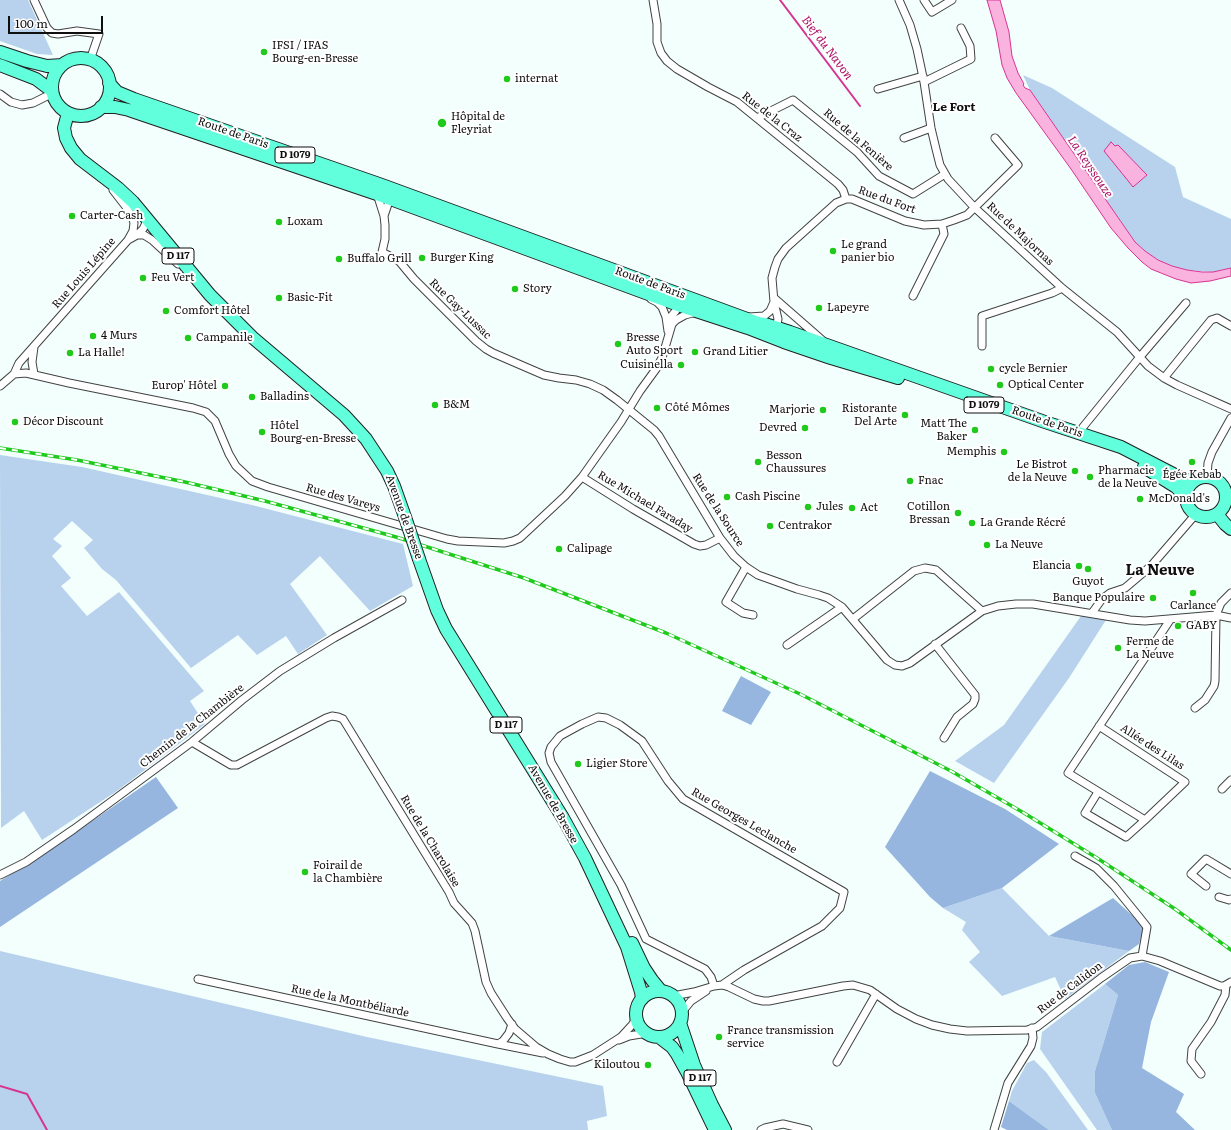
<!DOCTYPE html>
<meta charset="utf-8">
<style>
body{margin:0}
#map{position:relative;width:1231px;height:1130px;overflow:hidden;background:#f2fffd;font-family:Literata,serif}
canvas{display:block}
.scale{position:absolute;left:8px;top:16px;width:95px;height:18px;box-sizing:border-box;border:2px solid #0f0f0f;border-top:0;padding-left:5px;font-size:12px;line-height:14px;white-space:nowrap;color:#0f0f0f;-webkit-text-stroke:3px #fff;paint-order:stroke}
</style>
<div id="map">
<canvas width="1231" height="1130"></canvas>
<div class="scale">100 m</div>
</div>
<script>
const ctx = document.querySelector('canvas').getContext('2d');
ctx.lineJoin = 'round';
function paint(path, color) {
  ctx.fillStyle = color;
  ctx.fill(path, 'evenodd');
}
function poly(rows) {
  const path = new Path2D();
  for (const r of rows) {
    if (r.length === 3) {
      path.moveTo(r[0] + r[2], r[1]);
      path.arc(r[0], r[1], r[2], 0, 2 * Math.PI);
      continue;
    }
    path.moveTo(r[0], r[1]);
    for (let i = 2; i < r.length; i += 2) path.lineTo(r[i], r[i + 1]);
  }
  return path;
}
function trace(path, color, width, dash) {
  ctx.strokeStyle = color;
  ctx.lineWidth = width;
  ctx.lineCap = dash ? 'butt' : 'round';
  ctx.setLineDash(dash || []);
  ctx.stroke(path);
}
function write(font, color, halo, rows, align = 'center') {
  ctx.font = font + ' Literata,serif';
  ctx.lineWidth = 4;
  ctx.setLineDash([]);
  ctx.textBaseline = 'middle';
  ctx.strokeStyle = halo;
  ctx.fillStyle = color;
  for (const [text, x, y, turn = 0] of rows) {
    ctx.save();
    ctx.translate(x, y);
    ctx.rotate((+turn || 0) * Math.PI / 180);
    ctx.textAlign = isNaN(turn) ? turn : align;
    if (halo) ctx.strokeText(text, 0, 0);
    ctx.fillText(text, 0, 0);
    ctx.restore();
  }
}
const green = poly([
 [0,0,28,0,53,55,37,54,0,41],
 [1023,75,1052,88,1175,167,1183,197,1231,219,1231,268,1213,272,1187,270,1172,266,1158,260,1145,251,1135,242,1030,90],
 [0,455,82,467,252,505,403,544,413,586,370,611,320,556,290,584,327,635,298,654,286,636,257,655,238,635,191,668,116,580,102,569,84,548,93,540,72,521,53,539,62,546,52,556,71,578,61,586,87,616,119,592,204,691,190,701,205,724,117,791,42,840,24,811,1,828],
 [1081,616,1106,620,1069,678,994,783,955,761,1004,725],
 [1002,888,1049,936,1129,951,1065,999,1055,977,1002,996,969,962,980,952,962,930,966,922,943,908],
 [0,951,367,1037,603,1086,607,1116,587,1121,588,1130,0,1130],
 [1105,984,1118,995,1095,1071,1095,1093,1112,1130,1097,1130,1040,1049,1042,1032],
 [1034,1060,1046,1072,1088,1130,1049,1130,1009,1101,1012,1091,1027,1063]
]);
const forest = poly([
 [741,676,771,692,751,725,722,711],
 [930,771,1005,809,1059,844,1002,888,943,908,930,897,885,847],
 [156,777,178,808,0,927,0,881,66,839],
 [1113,898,1144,926,1139,944,1129,951,1049,936],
 [1145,962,1169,972,1151,1022,1142,1068,1184,1094,1176,1112,1195,1130,1112,1130,1095,1093,1095,1071,1118,995,1105,984,1129,965],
 [1009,1101,1049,1130,1007,1130,1001,1127]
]);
const water = poly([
 [987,0,1000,0,1009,32,1012,56,1018,73,1024,84,1023,85,1025,88,1030,90,1135,242,1145,251,1158,260,1172,266,1187,270,1202,272,1213,272,1231,268,1231,276,1210,281,1191,283,1176,279,1151,269,1142,262,1128,248,1111,228,1071,169,1016,93,1007,78,1002,65,996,31,987,0],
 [1111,142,1115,146,1118,145,1147,175,1133,187,1104,151,1111,142]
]);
const stream = poly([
 [780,0,860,106],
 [0,1086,27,1094,47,1130]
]);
const street = poly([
 [34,0,47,28,52,33,58,34,77,31,99,34,90,60],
 [653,0,657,24,657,42,661,53,667,61,677,69,708,87,737,102,838,184,843,190,846,199],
 [899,0,910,25,917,49,924,82,931,128,936,149,940,165,948,179,974,207,1062,288,1117,332,1148,366,1164,378,1177,385,1231,409],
 [924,0,932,12,952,0],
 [924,82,971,59,970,46,961,28],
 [878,89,923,76],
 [0,94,11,102,22,105,33,103,53,93],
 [757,118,793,100,857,152,879,176,913,194,945,174],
 [904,138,931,128],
 [113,190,127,208,132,216,134,223,133,231,128,240],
 [377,194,384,216,385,225,385,239,382,252,399,261,414,279,476,341,486,349,493,353,530,369,544,375,559,378,576,380,590,384,603,390,617,400,654,430,659,436,720,538,734,556,746,567,758,575,797,589,819,595,828,598,842,607,887,660,895,665,902,666,910,663,982,611,998,606,1016,604,1033,604,1130,620,1145,621,1216,615,1231,618],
 [384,216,390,198],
 [137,235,144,235,152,240,178,264],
 [913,296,944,234,942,224],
 [774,298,822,340],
 [651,299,657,302,662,307,666,317,667,324],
 [749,317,764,316,770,311,774,302,772,278,775,267,778,259,786,248,836,203,846,199,852,199,905,221,924,225,942,224,954,220,967,215,1018,165,995,138],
 [773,328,777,324,778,319,774,302],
 [668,331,667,324,669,319,678,308,682,306],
 [982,346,982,316,1052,293,1062,288],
 [14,374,19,363,128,240,137,235,143,229,145,225,147,218],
 [34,374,32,362,34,347],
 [1164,378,1211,320,1217,318,1231,326],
 [0,386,14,374,26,373,69,383,193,408,206,412,215,421,229,454,236,466,252,481,268,487,447,539,458,541,504,543,513,541,520,538,565,496,582,477,621,422,640,391,656,369,662,358,672,324,676,320,685,315,696,312],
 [1080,434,1083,427,1139,358,1186,303],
 [582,477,633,509,694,544,700,546,706,545,720,538],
 [1207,477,1208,463,1212,452,1231,418],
 [746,567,726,602,743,613,753,615],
 [1092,613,1102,599,1110,593,1125,588,1151,566,1196,514],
 [853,619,914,571,925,568,936,570,982,611],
 [935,644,975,695,975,699,973,704,957,717,944,738],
 [787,645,842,607],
 [1195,708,1205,700,1214,686,1215,681,1216,615,1221,603,1231,593],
 [1099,726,1185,782,1145,820,1068,773,1170,620],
 [192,742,231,765,237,765,326,718,332,716,338,717,343,719,449,892,454,903,472,923,475,931,486,982,491,993,507,1018,515,1029,536,1047,548,1054,560,1059,570,1062,575,1062,593,1055,621,1037,632,1025,637,1018],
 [1222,789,1231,780],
 [1098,792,1085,813,1126,837,1145,820],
 [1075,856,1096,868,1114,886,1140,918,1147,927,1142,956],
 [0,875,26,862,74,829,192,742,242,700,280,671,334,638,402,600],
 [1206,886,1191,874,1206,859,1231,874],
 [1219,897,1229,900,1231,899],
 [198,979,498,1044],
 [714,986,711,977,705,969,646,939,621,885,551,762,549,753,551,747,560,736,582,724,598,717,606,718,620,725,642,741,668,781,683,799,844,892,840,908,822,926,744,970,722,985],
 [673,996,694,992,714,986,722,985,729,987,754,999,763,1001,769,1001,843,986,853,985,870,990,897,1009,916,1019,932,1025,950,1029,967,1031,1027,1030,1037,1027,1101,978,1130,958,1142,956,1160,961,1220,986,1224,986,1231,982],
 [682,1012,691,1001,706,991],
 [512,1024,509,1033,503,1041,498,1044,543,1053],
 [619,1040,629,1036,647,1033],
 [837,1062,876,994],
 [1201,1074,1191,1061,1192,1049,1211,1022,1225,995,1226,985],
 [761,1130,765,1128,783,1124,808,1130],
 [994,1130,1008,1083,1031,1046,1033,1038,1032,1028]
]);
const primary = poly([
 [0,52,27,61,47,66,62,65],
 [81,87,29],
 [0,65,36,79,52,91],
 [109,83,117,92,134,99,382,185,758,323,765,324,790,332,1045,422,1121,447,1181,478,1193,482],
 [101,107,115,107,129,110,377,194,681,306,748,328,784,342,831,358,898,378],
 [68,113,64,128,66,138,71,148,80,159,118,188,133,202,210,295,252,337,344,415,356,428,366,439,387,471,394,486,405,517],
 [1144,467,1176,487,1186,497],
 [1206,497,20],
 [1217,514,1225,524,1231,529],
 [419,559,437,610,446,629,563,818,585,858,627,947,641,992,642,999],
 [632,943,644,968,652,980,661,991],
 [659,1014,23],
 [680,1023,694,1065,712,1105,725,1130],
 [659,1037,672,1047,677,1054,687,1072,715,1130]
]);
const rail = poly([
 [0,448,77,460,185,482,265,501,396,537,524,578,666,633,800,694,951,771,1024,813,1097,858,1175,909,1231,950]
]);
const primaryBridge = poly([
 [405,517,419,559]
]);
const markers = [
 [264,52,4,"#20ca1c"],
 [507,79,4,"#20ca1c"],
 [442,123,5,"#20ca1c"],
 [72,216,4,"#20ca1c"],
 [279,222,4,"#20ca1c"],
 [833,251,4,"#20ca1c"],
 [422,258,4,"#20ca1c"],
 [339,259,4,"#20ca1c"],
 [143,278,4,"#20ca1c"],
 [515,289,4,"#20ca1c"],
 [279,298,4,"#20ca1c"],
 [819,308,4,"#20ca1c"],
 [166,311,4,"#20ca1c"],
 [93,336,4,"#20ca1c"],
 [188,338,4,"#20ca1c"],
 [618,344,4,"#20ca1c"],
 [695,352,4,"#20ca1c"],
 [70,353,4,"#20ca1c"],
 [681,365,4,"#20ca1c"],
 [991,369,4,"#20ca1c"],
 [1000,385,4,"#20ca1c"],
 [225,386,4,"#20ca1c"],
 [252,397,4,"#20ca1c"],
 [435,405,4,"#20ca1c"],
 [657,408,4,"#20ca1c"],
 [823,410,4,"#20ca1c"],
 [905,415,4,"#20ca1c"],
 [15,422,4,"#20ca1c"],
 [805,428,4,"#20ca1c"],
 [975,430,4,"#20ca1c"],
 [262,432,4,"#20ca1c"],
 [1004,452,4,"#20ca1c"],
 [758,462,4,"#20ca1c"],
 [1192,462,4,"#20ca1c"],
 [1075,471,4,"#20ca1c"],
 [1090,477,4,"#20ca1c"],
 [910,481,4,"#20ca1c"],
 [727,497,4,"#20ca1c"],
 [1140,499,4,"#20ca1c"],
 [808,507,4,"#20ca1c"],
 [852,508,4,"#20ca1c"],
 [958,513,4,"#20ca1c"],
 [972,523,4,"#20ca1c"],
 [770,526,4,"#20ca1c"],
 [987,545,4,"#20ca1c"],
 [559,549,4,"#20ca1c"],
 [1079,566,4,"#20ca1c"],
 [1088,569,4,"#20ca1c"],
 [1193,593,4,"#20ca1c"],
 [1153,598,4,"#20ca1c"],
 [1178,626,4,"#20ca1c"],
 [1118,648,4,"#20ca1c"],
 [578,764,4,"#20ca1c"],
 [305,872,4,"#20ca1c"],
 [719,1037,4,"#20ca1c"],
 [648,1065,4,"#20ca1c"]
];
const shields = [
 [295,155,40],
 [178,256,32],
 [984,405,40],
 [506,725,32],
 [700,1078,32]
];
const shieldNames = [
 ["D 1079",295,155],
 ["D 117",178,256],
 ["D 1079",984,405],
 ["D 117",506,725],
 ["D 117",700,1078]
];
const poiNames = [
 ["IFSI / IFAS",272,46],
 ["Bourg-en-Bresse",272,59],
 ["internat",515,79],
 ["Hôpital de",451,117],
 ["Fleyriat",451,130],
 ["Carter-Cash",80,216],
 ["Loxam",287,222],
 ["Le grand",841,245],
 ["panier bio",841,258],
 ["Burger King",430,258],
 ["Buffalo Grill",347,259],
 ["Feu Vert",151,278],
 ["Story",523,289],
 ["Basic-Fit",287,298],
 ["Lapeyre",827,308],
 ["Comfort Hôtel",174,311],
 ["4 Murs",101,336],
 ["Campanile",196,338],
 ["Bresse",626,338],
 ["Auto Sport",626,351],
 ["Grand Litier",703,352],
 ["La Halle!",78,353],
 ["Cuisinella",673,365,"right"],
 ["cycle Bernier",999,369],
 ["Optical Center",1008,385],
 ["Europ' Hôtel",217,386,"right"],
 ["Balladins",260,397],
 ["B&M",443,405],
 ["Côté Mômes",665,408],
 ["Ristorante",897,409,"right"],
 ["Del Arte",897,422,"right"],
 ["Marjorie",815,410,"right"],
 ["Décor Discount",23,422],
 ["Matt The",967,424,"right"],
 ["Baker",967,437,"right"],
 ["Hôtel",270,426],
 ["Bourg-en-Bresse",270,439],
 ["Devred",797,428,"right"],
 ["Memphis",996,452,"right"],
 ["Besson",766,456],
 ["Chaussures",766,469],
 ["Le Bistrot",1067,465,"right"],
 ["de la Neuve",1067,478,"right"],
 ["Pharmacie",1098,471],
 ["de la Neuve",1098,484],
 ["Égée Kebab",1192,475,"center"],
 ["Fnac",918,481],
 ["Cash Piscine",735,497],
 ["McDonald's",1148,499],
 ["Jules",816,507],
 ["Cotillon",950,507,"right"],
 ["Bressan",950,520,"right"],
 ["Act",860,508],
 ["La Grande Récré",980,523],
 ["Centrakor",778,526],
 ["La Neuve",995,545],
 ["Calipage",567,549],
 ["Elancia",1071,566,"right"],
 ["Guyot",1088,582,"center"],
 ["Banque Populaire",1145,598,"right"],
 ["Carlance",1193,606,"center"],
 ["GABY",1186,626],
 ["Ferme de",1126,642],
 ["La Neuve",1126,655],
 ["Ligier Store",586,764],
 ["Foirail de",313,866],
 ["la Chambière",313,879],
 ["France transmission",727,1031],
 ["service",727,1044],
 ["Kiloutou",640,1065,"right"]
];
const streetNames = [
 ["Rue de la Craz",772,117,38],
 ["Route de Paris",233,133,19],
 ["Rue de la Fenière",858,140,41],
 ["Rue du Fort",887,200,20],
 ["Rue de Majornas",1020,234,43],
 ["Rue Louis Lépine",84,273,-49],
 ["Route de Paris",650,283,20],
 ["Rue Gay-Lussac",460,309,44],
 ["Route de Paris",1047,422,19],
 ["Rue des Vareys",343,498,16],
 ["Rue Michael Faraday",645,502,31],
 ["Rue de la Source",718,510,57],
 ["Avenue de Bresse",404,517,70],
 ["Chemin de la Chambière",192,726,-38],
 ["Allée des Lilas",1152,747,33],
 ["Avenue de Bresse",553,804,60],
 ["Rue Georges Leclanche",744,821,30],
 ["Rue de la Charolaise",430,841,59],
 ["Rue de Calidon",1070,988,-37],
 ["Rue de la Montbéliarde",350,1001,12]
];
const waterNames = [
 ["Bief du Navon",827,48,53],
 ["La Reyssouze",1090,167,56]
];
const neighbourhoodNames = [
 ["Le Fort",954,107]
];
const districtNames = [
 ["La Neuve",1160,571]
];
paint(green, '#b8d2ed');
paint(forest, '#96b5df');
paint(water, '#fab2de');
trace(water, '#d73492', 1);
trace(stream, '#d73492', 2);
trace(street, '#424242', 9);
trace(primary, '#202020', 14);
trace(street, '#fff', 7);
trace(primary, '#62ffdd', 12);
trace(rail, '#20ca1c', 3.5);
trace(rail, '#fff', 2, [6]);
trace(primaryBridge, '#202020', 14, []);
trace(primaryBridge, '#62ffdd', 12);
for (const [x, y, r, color] of markers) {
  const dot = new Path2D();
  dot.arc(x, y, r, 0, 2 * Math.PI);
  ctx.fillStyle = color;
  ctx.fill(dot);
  trace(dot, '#fff', 1.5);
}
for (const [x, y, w] of shields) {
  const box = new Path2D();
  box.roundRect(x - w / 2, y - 8, w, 16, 3);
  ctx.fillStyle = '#fff';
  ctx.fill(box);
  trace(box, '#0f0f0f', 1);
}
write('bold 10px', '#0f0f0f', null, shieldNames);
write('11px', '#0f0f0f', '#fff', poiNames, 'left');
write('11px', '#0f0f0f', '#fff', streetNames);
write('italic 12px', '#ab0e63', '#fff', waterNames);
write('bold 12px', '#0f0f0f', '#fff', neighbourhoodNames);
write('bold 15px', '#0f0f0f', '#fff', districtNames);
</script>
